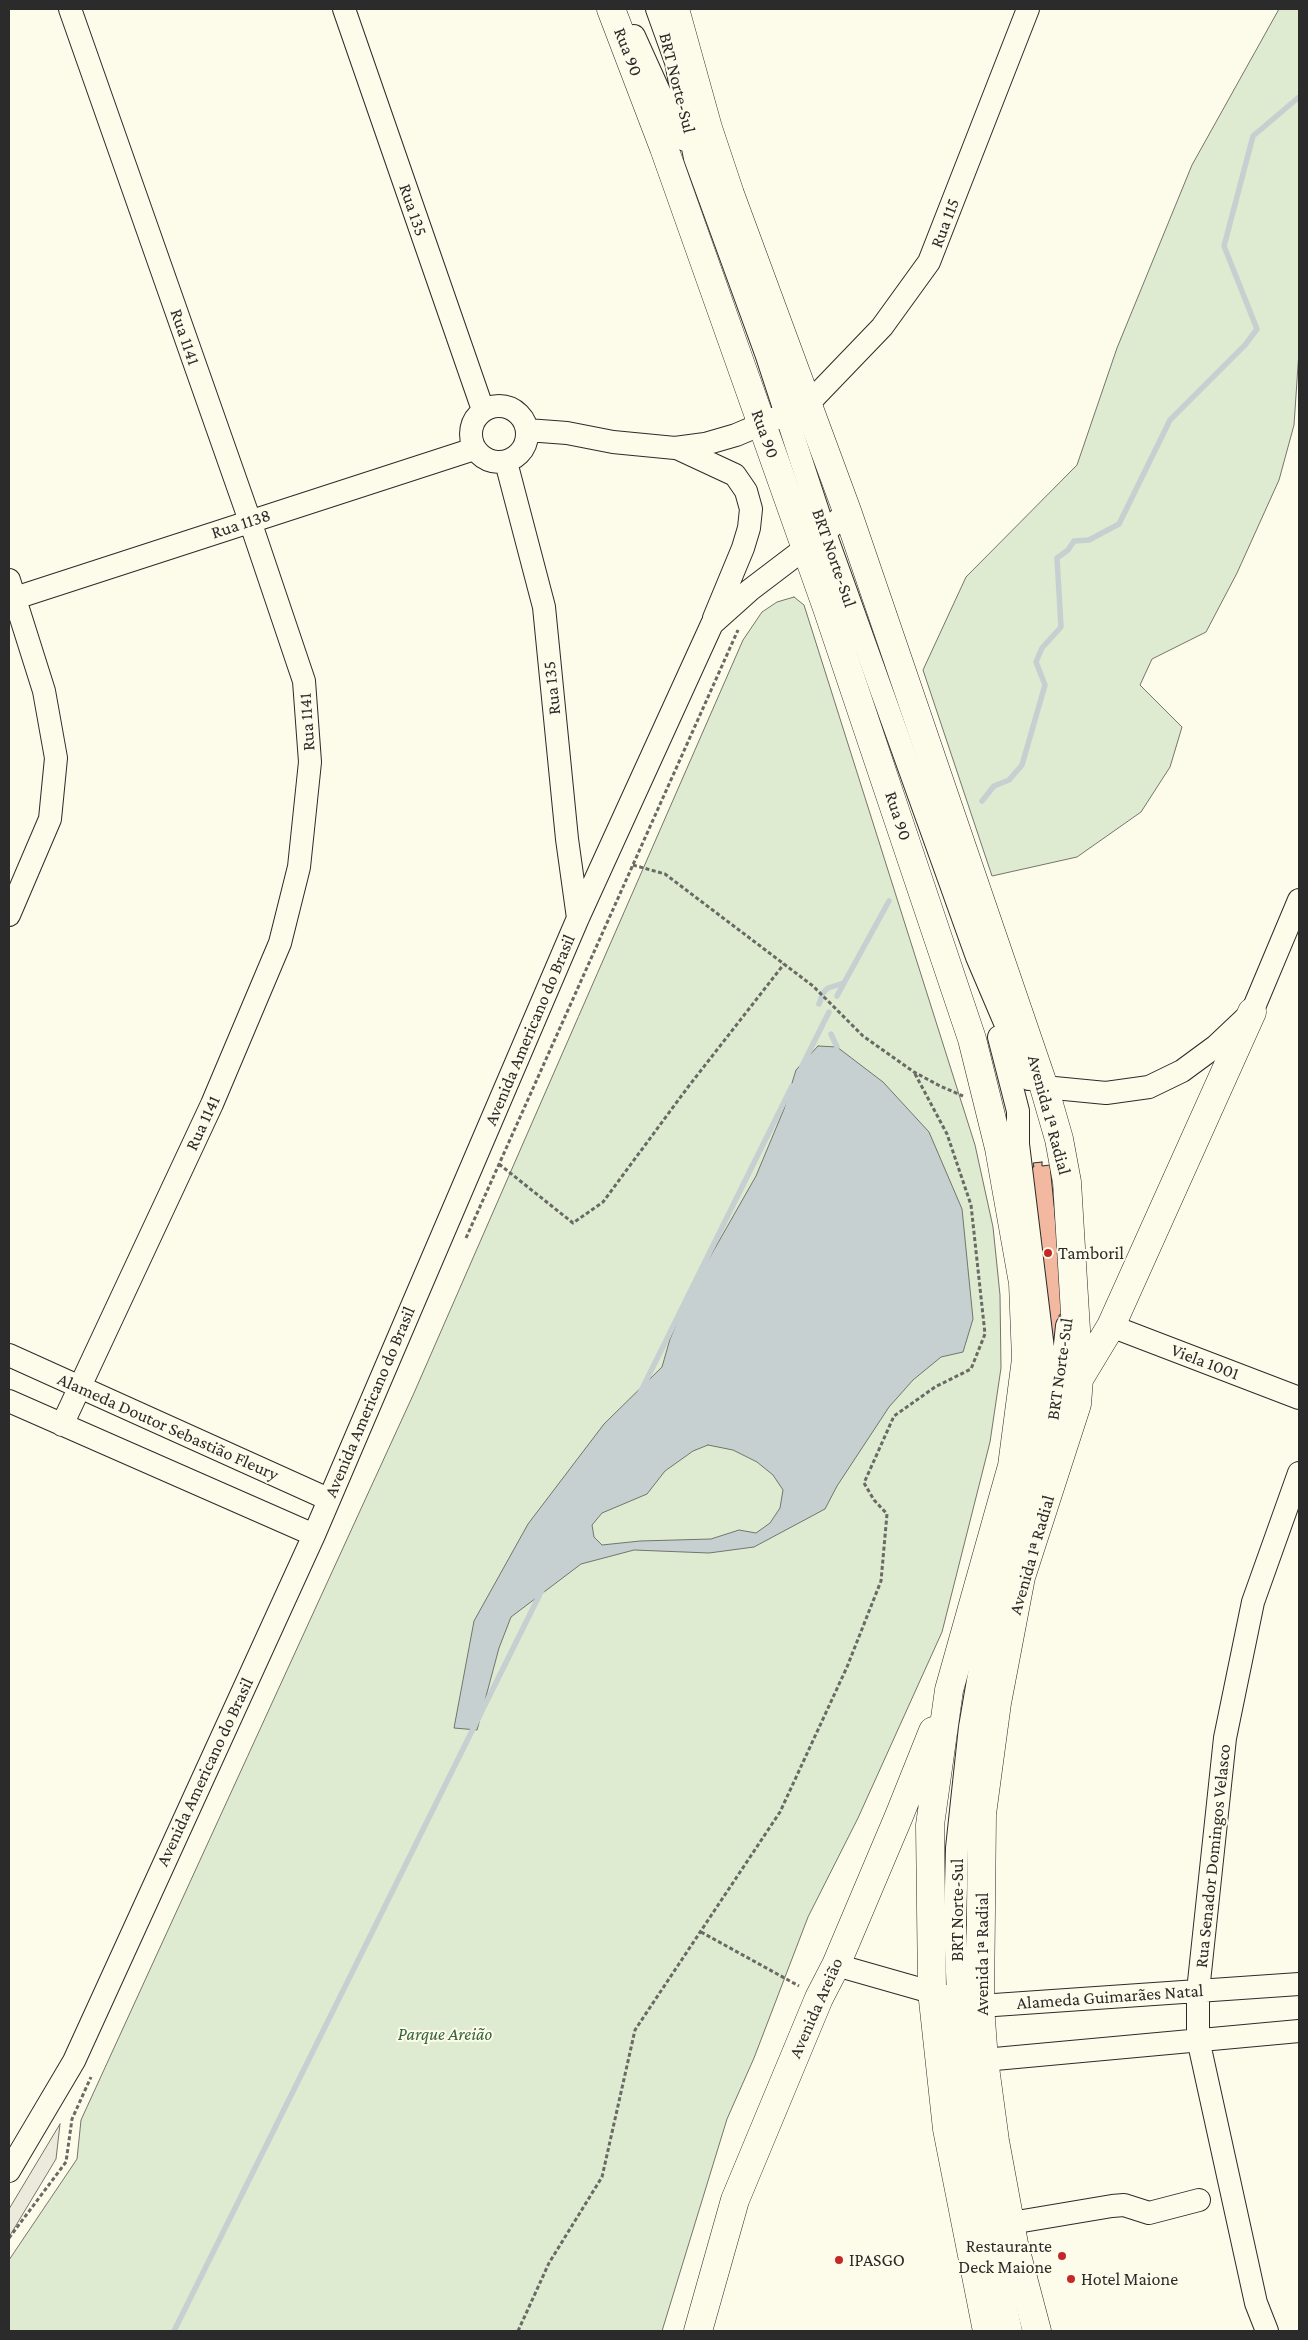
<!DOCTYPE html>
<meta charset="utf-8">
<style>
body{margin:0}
#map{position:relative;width:1308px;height:2340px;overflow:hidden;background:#fdfbea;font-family:"Crimson Pro",serif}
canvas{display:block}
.frame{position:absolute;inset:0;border:10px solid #2b2b2b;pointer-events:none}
</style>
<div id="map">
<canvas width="1308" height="2340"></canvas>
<div class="frame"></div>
</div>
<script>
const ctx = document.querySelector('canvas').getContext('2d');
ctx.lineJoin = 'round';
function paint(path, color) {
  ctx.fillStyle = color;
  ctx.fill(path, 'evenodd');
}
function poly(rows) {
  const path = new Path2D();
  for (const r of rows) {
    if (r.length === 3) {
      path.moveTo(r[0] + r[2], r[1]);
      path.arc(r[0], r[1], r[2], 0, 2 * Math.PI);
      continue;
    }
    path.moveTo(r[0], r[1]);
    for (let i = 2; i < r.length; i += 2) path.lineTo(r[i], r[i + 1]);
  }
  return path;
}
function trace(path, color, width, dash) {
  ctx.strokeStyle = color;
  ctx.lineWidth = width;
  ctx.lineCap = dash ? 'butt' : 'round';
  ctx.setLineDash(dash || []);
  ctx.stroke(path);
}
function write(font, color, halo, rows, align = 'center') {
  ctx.font = font + ' "Crimson Pro",serif';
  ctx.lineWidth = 4;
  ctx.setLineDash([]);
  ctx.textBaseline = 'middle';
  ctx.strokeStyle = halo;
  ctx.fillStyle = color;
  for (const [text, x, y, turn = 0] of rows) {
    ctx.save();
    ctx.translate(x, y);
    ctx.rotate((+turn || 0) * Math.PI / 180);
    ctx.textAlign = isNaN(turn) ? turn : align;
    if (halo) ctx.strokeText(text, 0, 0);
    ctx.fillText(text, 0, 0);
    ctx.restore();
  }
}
const green = poly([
 [1279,9,1299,9,1299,351,1294,425,1279,480,1237,573,1206,632,1152,659,1140,685,1182,727,1170,767,1141,812,1077,857,992,876,923,670,966,577,1077,465,1117,348,1192,165,1279,9],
 [794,597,804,605,975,1145,993,1227,1000,1295,1001,1368,990,1442,942,1632,858,1818,808,1917,754,2058,727,2119,662,2331,9,2331,9,2260,77,2159,81,2120,414,1393,743,640,762,612,777,602,794,597]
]);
const parking = poly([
 [60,2124,56,2159,9,2237,9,2209,60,2124]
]);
const water = poly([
 [818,1046,837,1047,883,1082,929,1132,962,1209,973,1319,963,1352,941,1357,913,1380,889,1407,837,1486,825,1509,754,1547,709,1553,634,1550,581,1564,511,1617,499,1648,477,1730,454,1728,474,1621,528,1524,604,1424,662,1367,670,1339,690,1292,756,1176,784,1109,796,1070,818,1046],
 [708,1445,733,1450,757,1462,773,1475,783,1490,780,1508,770,1523,756,1533,739,1530,711,1539,640,1541,602,1545,594,1537,592,1525,602,1513,647,1494,665,1471,693,1451,708,1445]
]);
const stream = poly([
 [982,801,994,786,1009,780,1022,765,1045,685,1036,662,1042,648,1061,627,1057,558,1068,550,1074,541,1089,540,1119,524,1170,420,1245,345,1257,329,1224,246,1253,136,1299,97],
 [837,996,844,983],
 [819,1004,823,993,828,988,844,983,889,901],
 [831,1034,837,1047],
 [802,1066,829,1012],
 [640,1393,792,1086],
 [174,2331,542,1590]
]);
const building = poly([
 [1042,1162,1042,1166,1050,1165,1065,1314,1059,1315,1061,1337,1050,1338,1027,1167,1034,1167,1033,1163,1042,1162]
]);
const path = poly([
 [633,865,665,874,813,986,863,1036,914,1072,940,1086,963,1096],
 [499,1164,573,1223,603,1202,688,1087,784,964],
 [466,1238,738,630],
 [701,1932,799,1986],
 [9,2238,66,2162,72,2119,91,2077],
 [518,2331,549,2263,602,2177,635,2030,780,1812,847,1667,881,1581,887,1514,874,1500,864,1483,894,1416,935,1387,971,1369,985,1334,971,1205,947,1134,914,1072]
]);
const minor = poly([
 [344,9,483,410],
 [657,9,676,62,695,158,767,356,825,533,977,957,1029,1079],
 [634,36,667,109,685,140],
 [499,434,28],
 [527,430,567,433,613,442,675,448,705,444,736,435,807,405,882,327,929,262,1028,9],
 [677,448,735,475,746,491,751,509,749,528,743,548,714,618],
 [506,462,544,607,567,839,578,918],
 [9,580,44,691,56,758,50,819,9,915],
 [9,600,474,449],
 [999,1037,1018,1111,1018,1144,1044,1357,1026,1491,988,1622,970,1727,957,1848,955,1925,960,2043,969,2125,986,2220,1011,2331],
 [1044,1087,1106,1093,1149,1087,1182,1071,1216,1046,1252,1012,1299,900],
 [1111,1326,1299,1398],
 [9,1355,328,1499],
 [9,1401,314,1535],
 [62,1425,212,1104,280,943,299,867,310,762,304,681,250,521,70,9],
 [1026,1491,1048,1446,1059,1401,1067,1326],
 [836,1965,980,2006,1299,1984],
 [984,2060,1299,2031],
 [9,2171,74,2061,314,1535,578,918,712,624,750,590,825,533,847,511],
 [1011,2223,1112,2206,1124,2205,1149,2213,1199,2200],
 [1267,2331,1256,2303,1198,2039,1198,1991,1225,1738,1253,1602,1299,1473]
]);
const major = poly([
 [611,9,664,148,827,608,972,1039,999,1148,1023,1283,1026,1359,1012,1466,949,1690,930,1825,932,1991,947,2129,987,2331],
 [675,9,708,128,730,194,847,511,1044,1087,1059,1139,1067,1182,1079,1379,1077,1404,1021,1577,997,1703,982,1814,980,2006,984,2060,995,2141,1014,2244,1037,2331],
 [1079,1379,1111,1326,1252,1012],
 [698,2331,735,2200,819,1998,836,1965,899,1816,933,1731]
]);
const markers = [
 [1048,1253,5,"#c62828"],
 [1062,2256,5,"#c62828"],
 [839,2260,5,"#c62828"],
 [1071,2279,5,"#c62828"]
];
const streetNames = [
 ["Rua 90",628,52,69],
 ["BRT Norte-Sul",677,83,76],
 ["Rua 135",413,210,71],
 ["Rua 115",945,223,-69],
 ["Rua 1141",185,337,71],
 ["Rua 90",765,434,70],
 ["Rua 1138",241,524,-18],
 ["BRT Norte-Sul",834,558,71],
 ["Rua 135",552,688,-96],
 ["Rua 1141",307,722,-94],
 ["Rua 90",898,816,72],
 ["Avenida Americano do Brasil",530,1030,-67],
 ["Avenida 1ª Radial",1049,1115,75],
 ["Rua 1141",203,1123,-65],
 ["Viela 1001",1205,1362,21],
 ["BRT Norte-Sul",1060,1369,-82],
 ["Avenida Americano do Brasil",370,1402,-67],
 ["Alameda Doutor Sebastião Fleury",168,1427,24],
 ["Avenida 1ª Radial",1032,1555,-74],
 ["Avenida Americano do Brasil",205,1772,-65],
 ["Rua Senador Domingos Velasco",1213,1856,-84],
 ["BRT Norte-Sul",957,1910,-90],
 ["Avenida 1ª Radial",982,1954,-90],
 ["Alameda Guimarães Natal",1110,1997,-4],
 ["Avenida Areião",816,2008,-66]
];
const poiNames = [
 ["Tamboril",1058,1253],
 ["Restaurante",1052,2246,"right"],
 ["Deck Maione",1052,2267,"right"],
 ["IPASGO",849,2260],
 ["Hotel Maione",1081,2279]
];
const parkNames = [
 ["Parque Areião",445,2034]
];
paint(green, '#deebd1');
trace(green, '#74746e', 1);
paint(parking, '#eceadb');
trace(parking, '#74746e', 1);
paint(water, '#c7d0d0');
trace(water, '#74746e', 1);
trace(stream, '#c7d0d0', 5.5);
paint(building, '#f2b8a0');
trace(building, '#2b2b2b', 1);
trace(minor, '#2b2b2b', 24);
trace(major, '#2b2b2b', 29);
trace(path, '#6a6964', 3, [4, 2.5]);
trace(minor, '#fdfbea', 22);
trace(major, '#fdfbea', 28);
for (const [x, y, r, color] of markers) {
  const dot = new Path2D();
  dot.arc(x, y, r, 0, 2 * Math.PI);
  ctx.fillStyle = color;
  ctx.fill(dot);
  trace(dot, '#fdfbea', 2);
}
write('18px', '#2b2b2b', '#fdfbea', streetNames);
write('18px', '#2b2b2b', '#fdfbea', poiNames, 'left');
write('italic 18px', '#34623c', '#fdfbea', parkNames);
</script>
